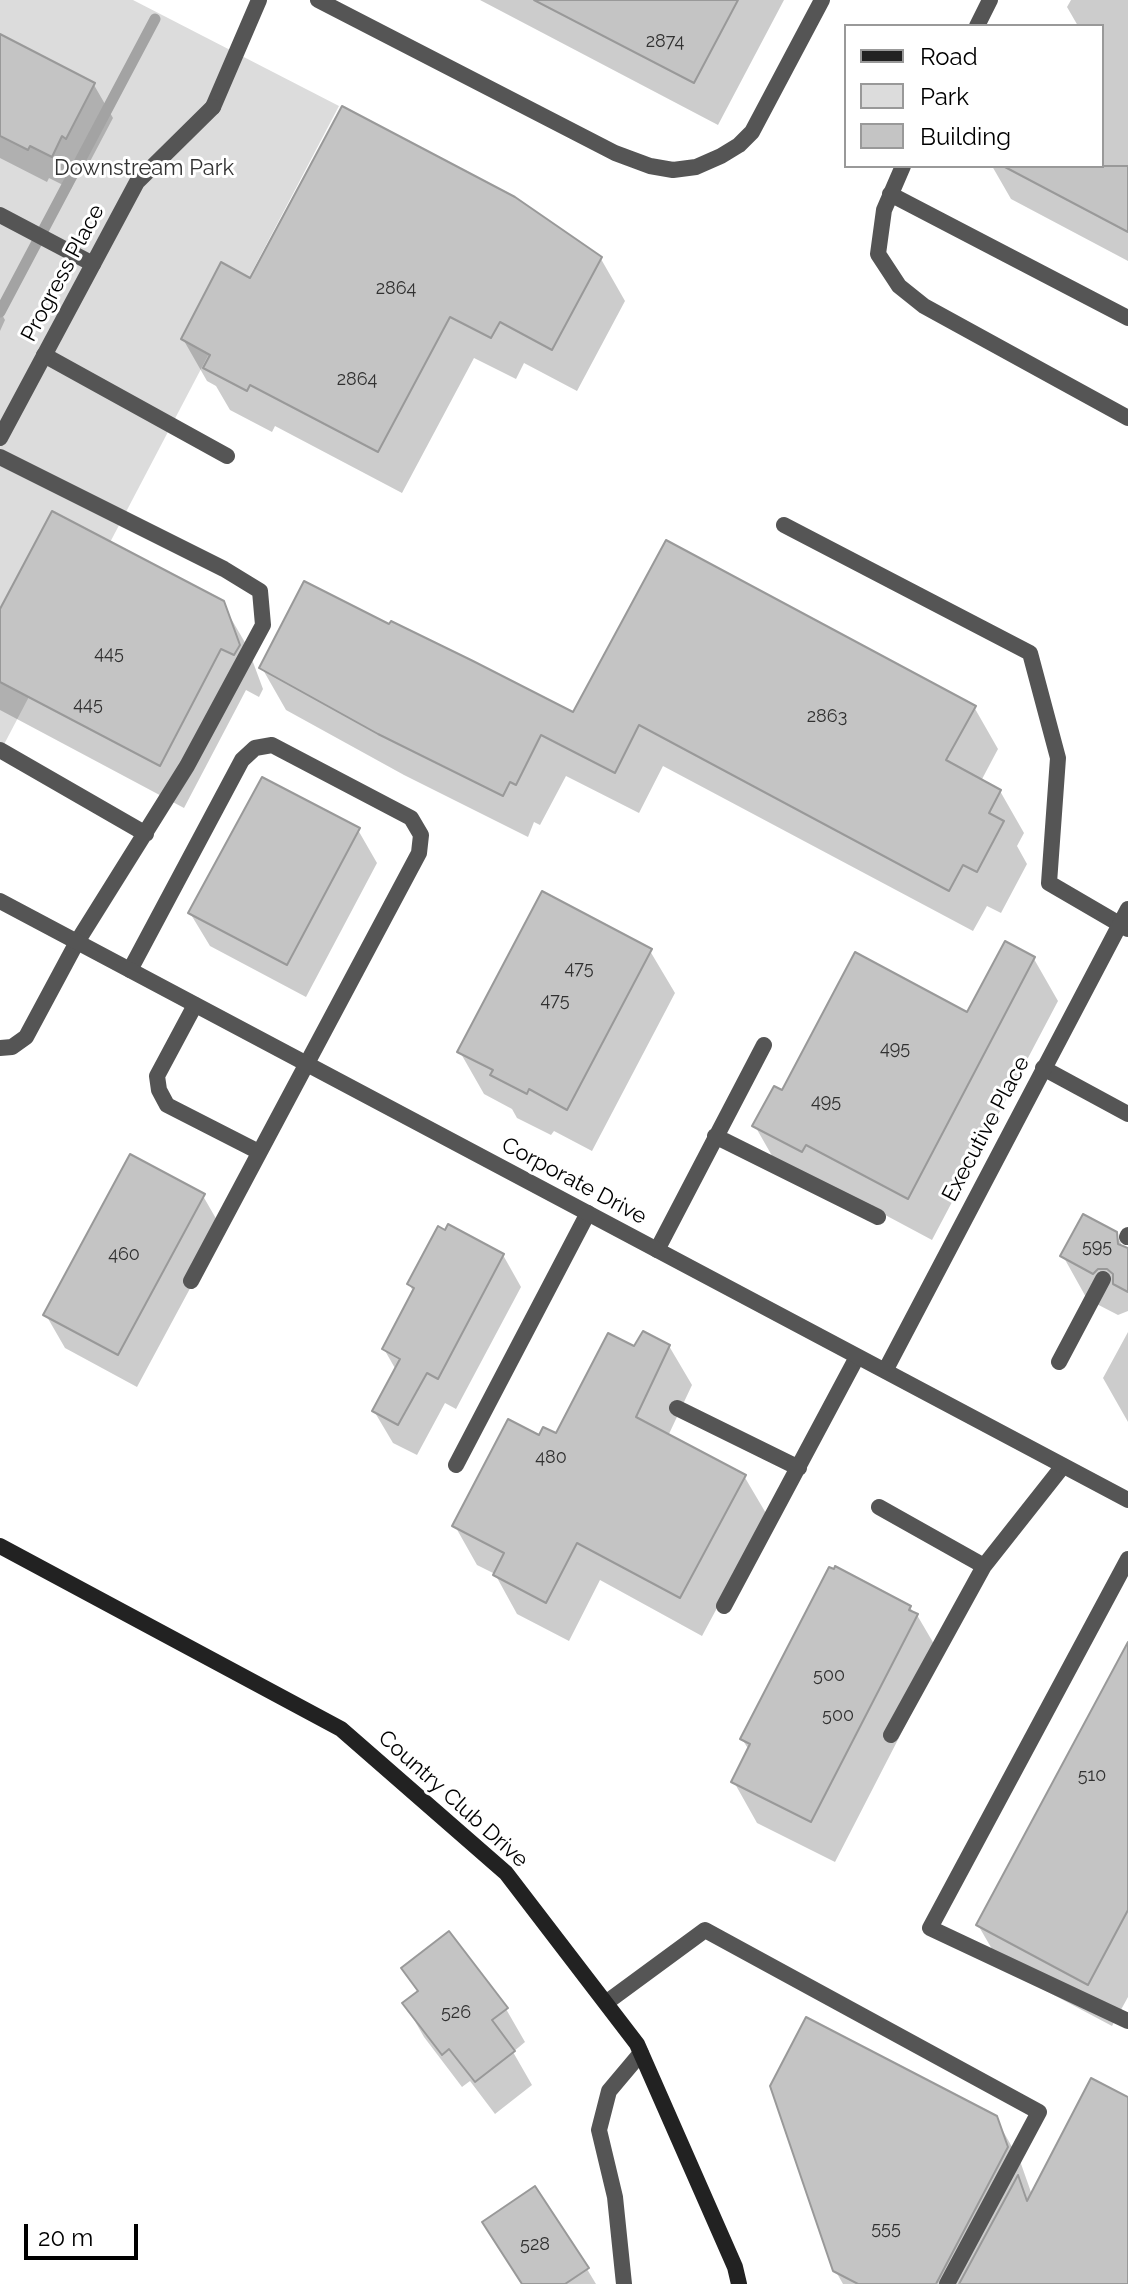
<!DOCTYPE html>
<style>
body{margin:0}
#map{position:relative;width:1128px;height:2284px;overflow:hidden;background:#fff;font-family:Raleway,sans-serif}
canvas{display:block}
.legend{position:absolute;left:844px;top:24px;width:260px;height:144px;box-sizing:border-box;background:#fff;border:2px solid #999;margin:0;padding:10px 14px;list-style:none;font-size:24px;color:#000}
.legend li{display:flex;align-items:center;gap:16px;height:40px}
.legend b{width:40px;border:2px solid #999}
.scale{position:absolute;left:24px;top:2224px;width:114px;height:36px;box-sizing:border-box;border:4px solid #000;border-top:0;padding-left:10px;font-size:24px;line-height:28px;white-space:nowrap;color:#000;-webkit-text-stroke:6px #fff;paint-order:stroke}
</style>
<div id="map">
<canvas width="1128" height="2284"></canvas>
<ul class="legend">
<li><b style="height:10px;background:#222"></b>Road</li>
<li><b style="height:22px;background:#dcdcdc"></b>Park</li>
<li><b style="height:22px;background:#c4c4c4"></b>Building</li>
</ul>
<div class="scale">20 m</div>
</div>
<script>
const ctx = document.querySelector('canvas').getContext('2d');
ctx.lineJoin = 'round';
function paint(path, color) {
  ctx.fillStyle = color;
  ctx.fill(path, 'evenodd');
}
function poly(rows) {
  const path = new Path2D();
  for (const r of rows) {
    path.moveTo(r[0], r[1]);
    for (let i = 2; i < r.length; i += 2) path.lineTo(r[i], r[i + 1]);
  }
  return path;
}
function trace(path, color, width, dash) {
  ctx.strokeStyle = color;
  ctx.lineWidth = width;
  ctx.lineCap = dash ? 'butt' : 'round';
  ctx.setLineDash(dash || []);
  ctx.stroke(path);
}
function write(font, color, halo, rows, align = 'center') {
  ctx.font = font + ' Raleway,sans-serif';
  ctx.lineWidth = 6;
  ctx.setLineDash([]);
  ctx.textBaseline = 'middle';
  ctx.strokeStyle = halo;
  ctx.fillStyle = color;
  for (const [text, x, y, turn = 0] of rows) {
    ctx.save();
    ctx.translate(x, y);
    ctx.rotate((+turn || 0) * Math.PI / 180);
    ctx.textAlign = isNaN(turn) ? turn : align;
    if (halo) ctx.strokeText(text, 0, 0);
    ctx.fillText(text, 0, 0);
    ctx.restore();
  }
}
const green = poly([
 [0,0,133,0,339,106,0,752]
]);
const shadow = poly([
 [480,0,784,0,718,125],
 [1071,0,1128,0,1128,261,1011,199,992,166,1102,166,1102,26,1078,26,1067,7],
 [0,36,94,85,113,118,85,171,81,168,71,189,49,178,47,182,0,158],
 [601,259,625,301,577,391,524,363,516,379,474,358,402,493,275,426,272,432,230,410,216,386,207,381,183,339,251,281],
 [0,311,5,320,0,331],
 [222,603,247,646,263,689,259,697,246,690,184,808,0,710,0,613],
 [262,668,574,715,974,707,998,749,981,781,1000,791,1024,833,1017,846,1027,864,1001,913,987,906,973,931,663,766,639,813,566,776,540,825,534,822,528,837,404,775,286,710],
 [358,830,377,863,306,997,210,946,190,913],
 [650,951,675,993,592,1151,554,1131,551,1135,517,1118,512,1109,484,1094,460,1052],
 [1034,959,1058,1001,932,1240,831,1186,779,1168,755,1126,783,1093,967,1015],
 [203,1196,222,1229,137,1387,65,1348,46,1315],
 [1116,1234,1124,1249,1128,1250,1128,1311,1118,1315,1087,1299,1063,1256],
 [503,1255,521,1287,456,1409,445,1403,417,1455,393,1443,374,1411,396,1370,384,1349,414,1293,409,1284],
 [1128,1332,1128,1422,1103,1378],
 [669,1346,692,1385,668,1436,744,1476,767,1515,702,1636,600,1580,569,1641,517,1614,495,1574,477,1565,455,1526,540,1437,557,1436,635,1349],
 [910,1608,917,1615,941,1656,835,1862,757,1823,734,1782,749,1750,742,1739],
 [1128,1646,1128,1997,1112,2026,1003,1968,978,1925],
 [403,1968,506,2009,525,2042,513,2052,532,2085,495,2114,470,2081,462,2087,424,2037,405,2004,418,1993],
 [1128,2099,1128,2284,843,2284,835,2270,995,2117,1020,2161,1032,2195],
 [587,2269,596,2284,522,2284]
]);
const stream = poly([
 [0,312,155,19]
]);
const building = poly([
 [534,0,738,0,694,83,534,0],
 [0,34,95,83,66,139,62,136,52,157,30,146,28,150,0,136,0,34],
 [342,106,515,197,602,257,552,350,500,322,491,338,450,317,378,452,250,385,247,391,203,368,210,355,181,339,221,262,250,278,342,106],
 [1003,166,1128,166,1128,232,1003,166],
 [52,511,224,601,240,645,234,655,221,649,160,766,0,682,0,609,52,511],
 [666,540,976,706,946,760,1001,790,989,813,1004,821,977,872,963,865,949,891,639,725,615,773,541,735,516,785,510,782,503,796,378,734,259,668,304,581,389,624,391,621,473,661,573,712,666,540],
 [262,777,360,828,287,965,188,913,262,777],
 [542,891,652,949,567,1110,529,1089,527,1094,490,1075,493,1070,457,1052,542,891],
 [1005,941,1035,957,908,1199,806,1145,802,1152,752,1126,774,1086,782,1090,855,952,967,1012,1005,941],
 [130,1154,205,1194,118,1355,43,1315,130,1154],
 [1083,1214,1117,1232,1118,1244,1128,1248,1128,1292,1113,1284,1113,1274,1107,1269,1098,1269,1093,1274,1060,1256,1083,1214],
 [448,1224,504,1254,438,1379,427,1373,398,1425,372,1411,400,1359,382,1349,414,1288,407,1284,438,1226,445,1230,448,1224],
 [643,1331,670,1345,636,1417,746,1475,680,1598,577,1543,546,1603,493,1575,504,1553,452,1526,508,1419,539,1435,543,1427,556,1433,608,1333,634,1346,643,1331],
 [835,1566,911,1606,909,1610,918,1614,811,1822,731,1782,750,1744,740,1739,829,1567,834,1569,835,1566],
 [1128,1642,1128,1910,1088,1985,976,1925,1128,1642],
 [449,1931,508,2008,492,2020,515,2051,475,2082,449,2049,442,2055,402,2003,418,1991,401,1968,449,1931],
 [806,2017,997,2116,1008,2147,936,2284,858,2284,833,2271,770,2086,806,2017],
 [1091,2078,1128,2097,1128,2284,959,2284,1018,2175,1027,2201,1091,2078],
 [535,2186,589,2268,565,2284,522,2284,482,2222,535,2186]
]);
const lane = poly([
 [318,0,615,153,650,166,673,170,696,167,721,156,739,145,752,132,822,0],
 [977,26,990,0],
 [213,107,259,0],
 [903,166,884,210,878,254,899,286,924,306,1128,418],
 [890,194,1128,318],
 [0,215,93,264],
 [44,355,227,456],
 [0,457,224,569,260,591,263,625,187,766,77,942,26,1037,12,1047,0,1048],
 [784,525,1030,653,1058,758,1049,883,1128,929],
 [0,750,146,834],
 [130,970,242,760,255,748,272,745,411,818,421,835,419,853,191,1281],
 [195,1005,157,1076,159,1090,167,1105,259,1152],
 [1043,1068,1128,1114],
 [715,1136,878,1217],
 [1127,1237,1128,1235],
 [657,1250,764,1045],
 [1059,1362,1103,1279],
 [677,1408,799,1468],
 [456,1465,588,1213],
 [879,1507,984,1566],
 [1128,1559,930,1928,1128,2021],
 [724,1606,857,1357],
 [891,1735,984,1566,1063,1466],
 [607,2002,705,1930,1039,2112,947,2284],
 [624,2284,615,2197,599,2130,609,2091,641,2053]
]);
const street = poly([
 [0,438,137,182,213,107],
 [0,901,1128,1500],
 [885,1371,1128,909]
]);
const secondary = poly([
 [0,1546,341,1729,506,1873,637,2044,735,2267,739,2284]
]);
const numberNames = [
 ["2874",665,42],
 ["2864",396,289],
 ["2864",357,380],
 ["445",109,654],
 ["445",88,705],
 ["2863",827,717],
 ["475",579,969],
 ["475",555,1001],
 ["495",895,1049],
 ["495",826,1102],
 ["595",1097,1247],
 ["460",124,1255],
 ["480",551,1458],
 ["500",829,1676],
 ["500",838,1716],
 ["510",1092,1776],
 ["526",456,2013],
 ["555",886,2229],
 ["528",535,2245]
];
const parkNames = [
 ["Downstream Park",144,168]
];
const streetNames = [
 ["Progress Place",63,273,-62],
 ["Executive Place",986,1129,-62],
 ["Corporate Drive",574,1181,28],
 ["Country Club Drive",453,1799,42]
];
paint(green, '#dcdcdc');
paint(shadow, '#0003');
trace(stream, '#a3a3a3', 11);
paint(building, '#c4c4c4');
trace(building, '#999', 2);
trace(lane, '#555', 16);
trace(street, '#555', 16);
trace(secondary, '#222', 16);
write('18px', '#313131', null, numberNames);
write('22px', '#333', '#fff', parkNames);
write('22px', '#000', '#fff', streetNames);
</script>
